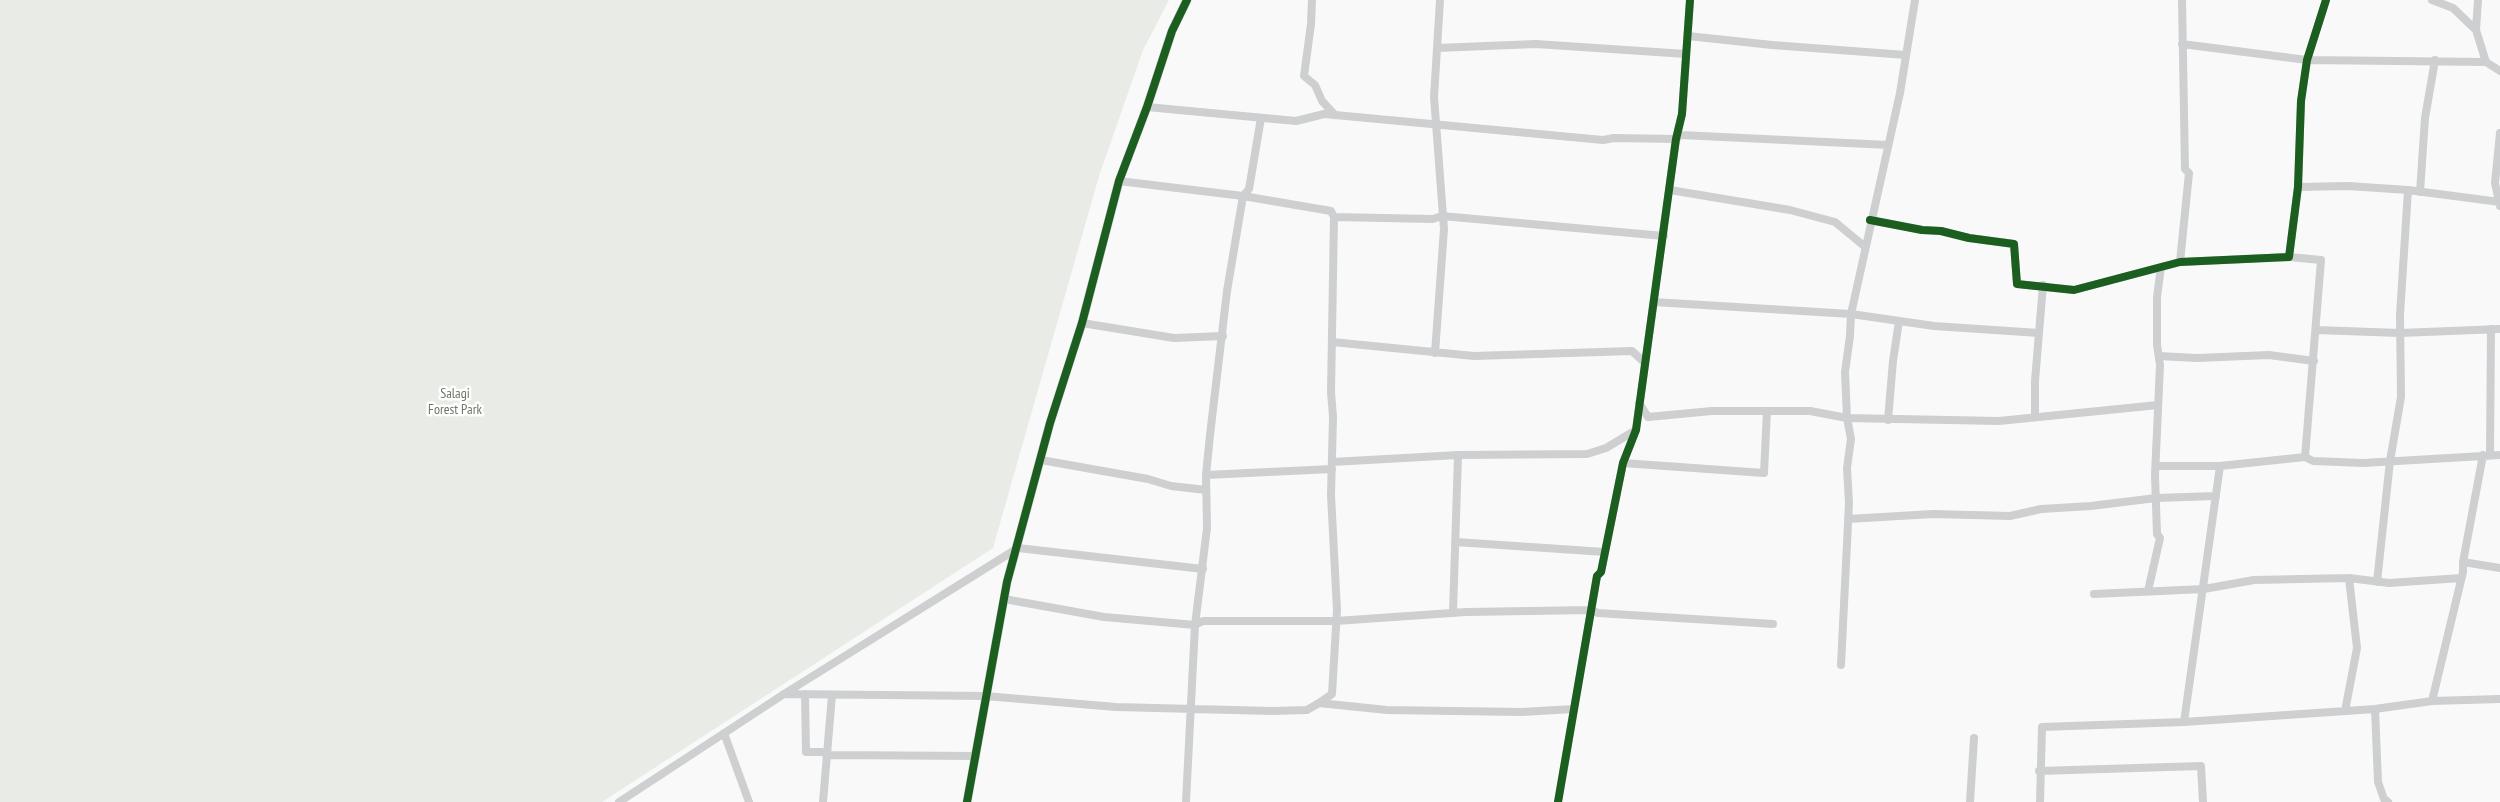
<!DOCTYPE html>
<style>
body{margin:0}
canvas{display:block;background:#f9f9f9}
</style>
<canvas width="2500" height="802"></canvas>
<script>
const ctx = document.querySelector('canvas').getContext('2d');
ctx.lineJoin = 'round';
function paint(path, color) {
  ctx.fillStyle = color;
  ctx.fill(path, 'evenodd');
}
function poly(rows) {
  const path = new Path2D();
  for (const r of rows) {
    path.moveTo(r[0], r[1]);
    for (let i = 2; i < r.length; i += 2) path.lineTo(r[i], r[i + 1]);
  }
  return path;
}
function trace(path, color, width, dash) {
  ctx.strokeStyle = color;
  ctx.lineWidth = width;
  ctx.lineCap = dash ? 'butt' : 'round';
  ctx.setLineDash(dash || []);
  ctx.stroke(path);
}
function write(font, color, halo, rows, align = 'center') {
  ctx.font = font + ' "PT Sans Narrow",sans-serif';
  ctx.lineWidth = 5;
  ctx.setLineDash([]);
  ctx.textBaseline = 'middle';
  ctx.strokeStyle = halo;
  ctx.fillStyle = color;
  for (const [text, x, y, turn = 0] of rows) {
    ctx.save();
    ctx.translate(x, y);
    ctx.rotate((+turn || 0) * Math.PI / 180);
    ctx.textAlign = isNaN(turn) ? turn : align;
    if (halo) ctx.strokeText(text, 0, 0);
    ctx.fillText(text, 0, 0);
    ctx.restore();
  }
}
const green = poly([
 [0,0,1169,0,1143,50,1099,176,993,548,602,802,0,802]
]);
const minor = poly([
 [1312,0,1311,24,1304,76,1315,85,1322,101,1335,115],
 [2432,0,2453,8,2476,30,2486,62,2500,71],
 [2476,30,2478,0],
 [1688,36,1772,45,1906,55],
 [2182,44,2307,60,2486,62],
 [1437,48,1536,44,1686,54],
 [1147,107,1296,121,1324,114,1335,115,1603,140,1614,138,1676,139,1681,135,1888,145],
 [2500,133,2495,183,2500,206],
 [1119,181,1243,196,1331,211,1334,217,1433,219,1442,216,1664,236],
 [2298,187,2348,186,2408,190,2500,202],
 [1670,190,1790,210,1835,222,1864,246],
 [2420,192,2425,118,2435,60],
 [1870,220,1922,230,1941,231,1969,238,2014,244,2017,284,2074,290,2180,262,2289,257,2298,187,2301,101,2307,60,2326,0],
 [2289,257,2321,260,2305,457],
 [2180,262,2189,173,2185,169,2182,0],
 [1654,302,1851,314,1934,326,2039,333],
 [1082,323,1174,338,1223,336],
 [2316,330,2400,333,2500,329],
 [1332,342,1474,356,1632,351,1645,363],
 [1435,353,1444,229,1434,97,1440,0],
 [2159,356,2197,358,2269,355,2314,361],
 [1639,403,1648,417,1712,411,1810,411,1847,418,1999,421,2158,405],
 [2035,416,2035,381,2043,285],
 [1888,420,1893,361,1899,321],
 [2490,455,2491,329],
 [1041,460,1148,479,1171,486,1206,490],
 [1332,462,1458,455,1587,454,1606,448,1636,430],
 [1623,463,1764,473,1767,411],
 [2157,466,2220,466,2305,457,2313,461,2363,463,2500,455],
 [1206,475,1332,469],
 [1848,519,1933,514,2010,516,2041,509,2091,506,2156,498,2216,496],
 [1456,542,1605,552],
 [2463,562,2500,568],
 [2377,582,2390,461,2401,397,2400,315,2408,190],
 [2148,591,2160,538,2157,534,2155,475,2160,365,2157,345,2157,297,2161,267],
 [2094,594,2204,589,2254,580,2349,578,2389,583,2461,578],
 [1004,599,1104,617,1195,625,1203,621,1336,621,1466,612,1591,610,1598,613,1773,624],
 [1453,613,1458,455],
 [1841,665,1849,503,1847,468,1851,439,1847,418,1845,372,1850,336,1851,314,1900,93,1915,0],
 [784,694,985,696,1116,707,1272,711,1307,710,1319,703,1387,710,1522,712,1573,709],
 [805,694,806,752,822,752,828,755,976,756],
 [2432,701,2463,572,2463,562,2483,455],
 [1319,703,1332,694,1337,610,1331,495,1333,417,1331,392,1334,217],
 [2375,709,2378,782,2384,799,2388,802],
 [2345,711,2357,648,2349,578],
 [2184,722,2220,466],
 [724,733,749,802],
 [2039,771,2201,766,2203,802],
 [619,802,784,694,1018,548,1203,569],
 [823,802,832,695],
 [1186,802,1195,625,1207,528,1206,475,1210,435,1227,291,1243,196,1249,189,1261,118],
 [1558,802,1597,576,1601,572,1623,463,1636,430,1676,139,1682,114,1690,0],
 [1970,802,1974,738],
 [2040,802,2042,727,2184,722,2375,709,2432,701,2500,699]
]);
const tertiary = poly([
 [967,802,1007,582,1050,423,1082,323,1119,181,1147,107,1172,31,1187,0]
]);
const cycleway = poly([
 [1870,220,1922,230,1941,231,1969,238,2014,244,2017,284,2074,290,2180,262,2289,257,2298,187,2301,101,2307,60,2326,0],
 [967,802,1007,582,1050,423,1082,323,1119,181,1147,107,1172,31,1187,0],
 [1558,802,1597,576,1601,572,1623,463,1636,430,1676,139,1682,114,1690,0]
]);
const parkNames = [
 ["Salagi",455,394],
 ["Forest Park",455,410]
];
paint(green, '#e8ebe6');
trace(minor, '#cecfd0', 8);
trace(tertiary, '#cecfd0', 9);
trace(cycleway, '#1b5e20', 8);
write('14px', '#687a64', '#fff', parkNames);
</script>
